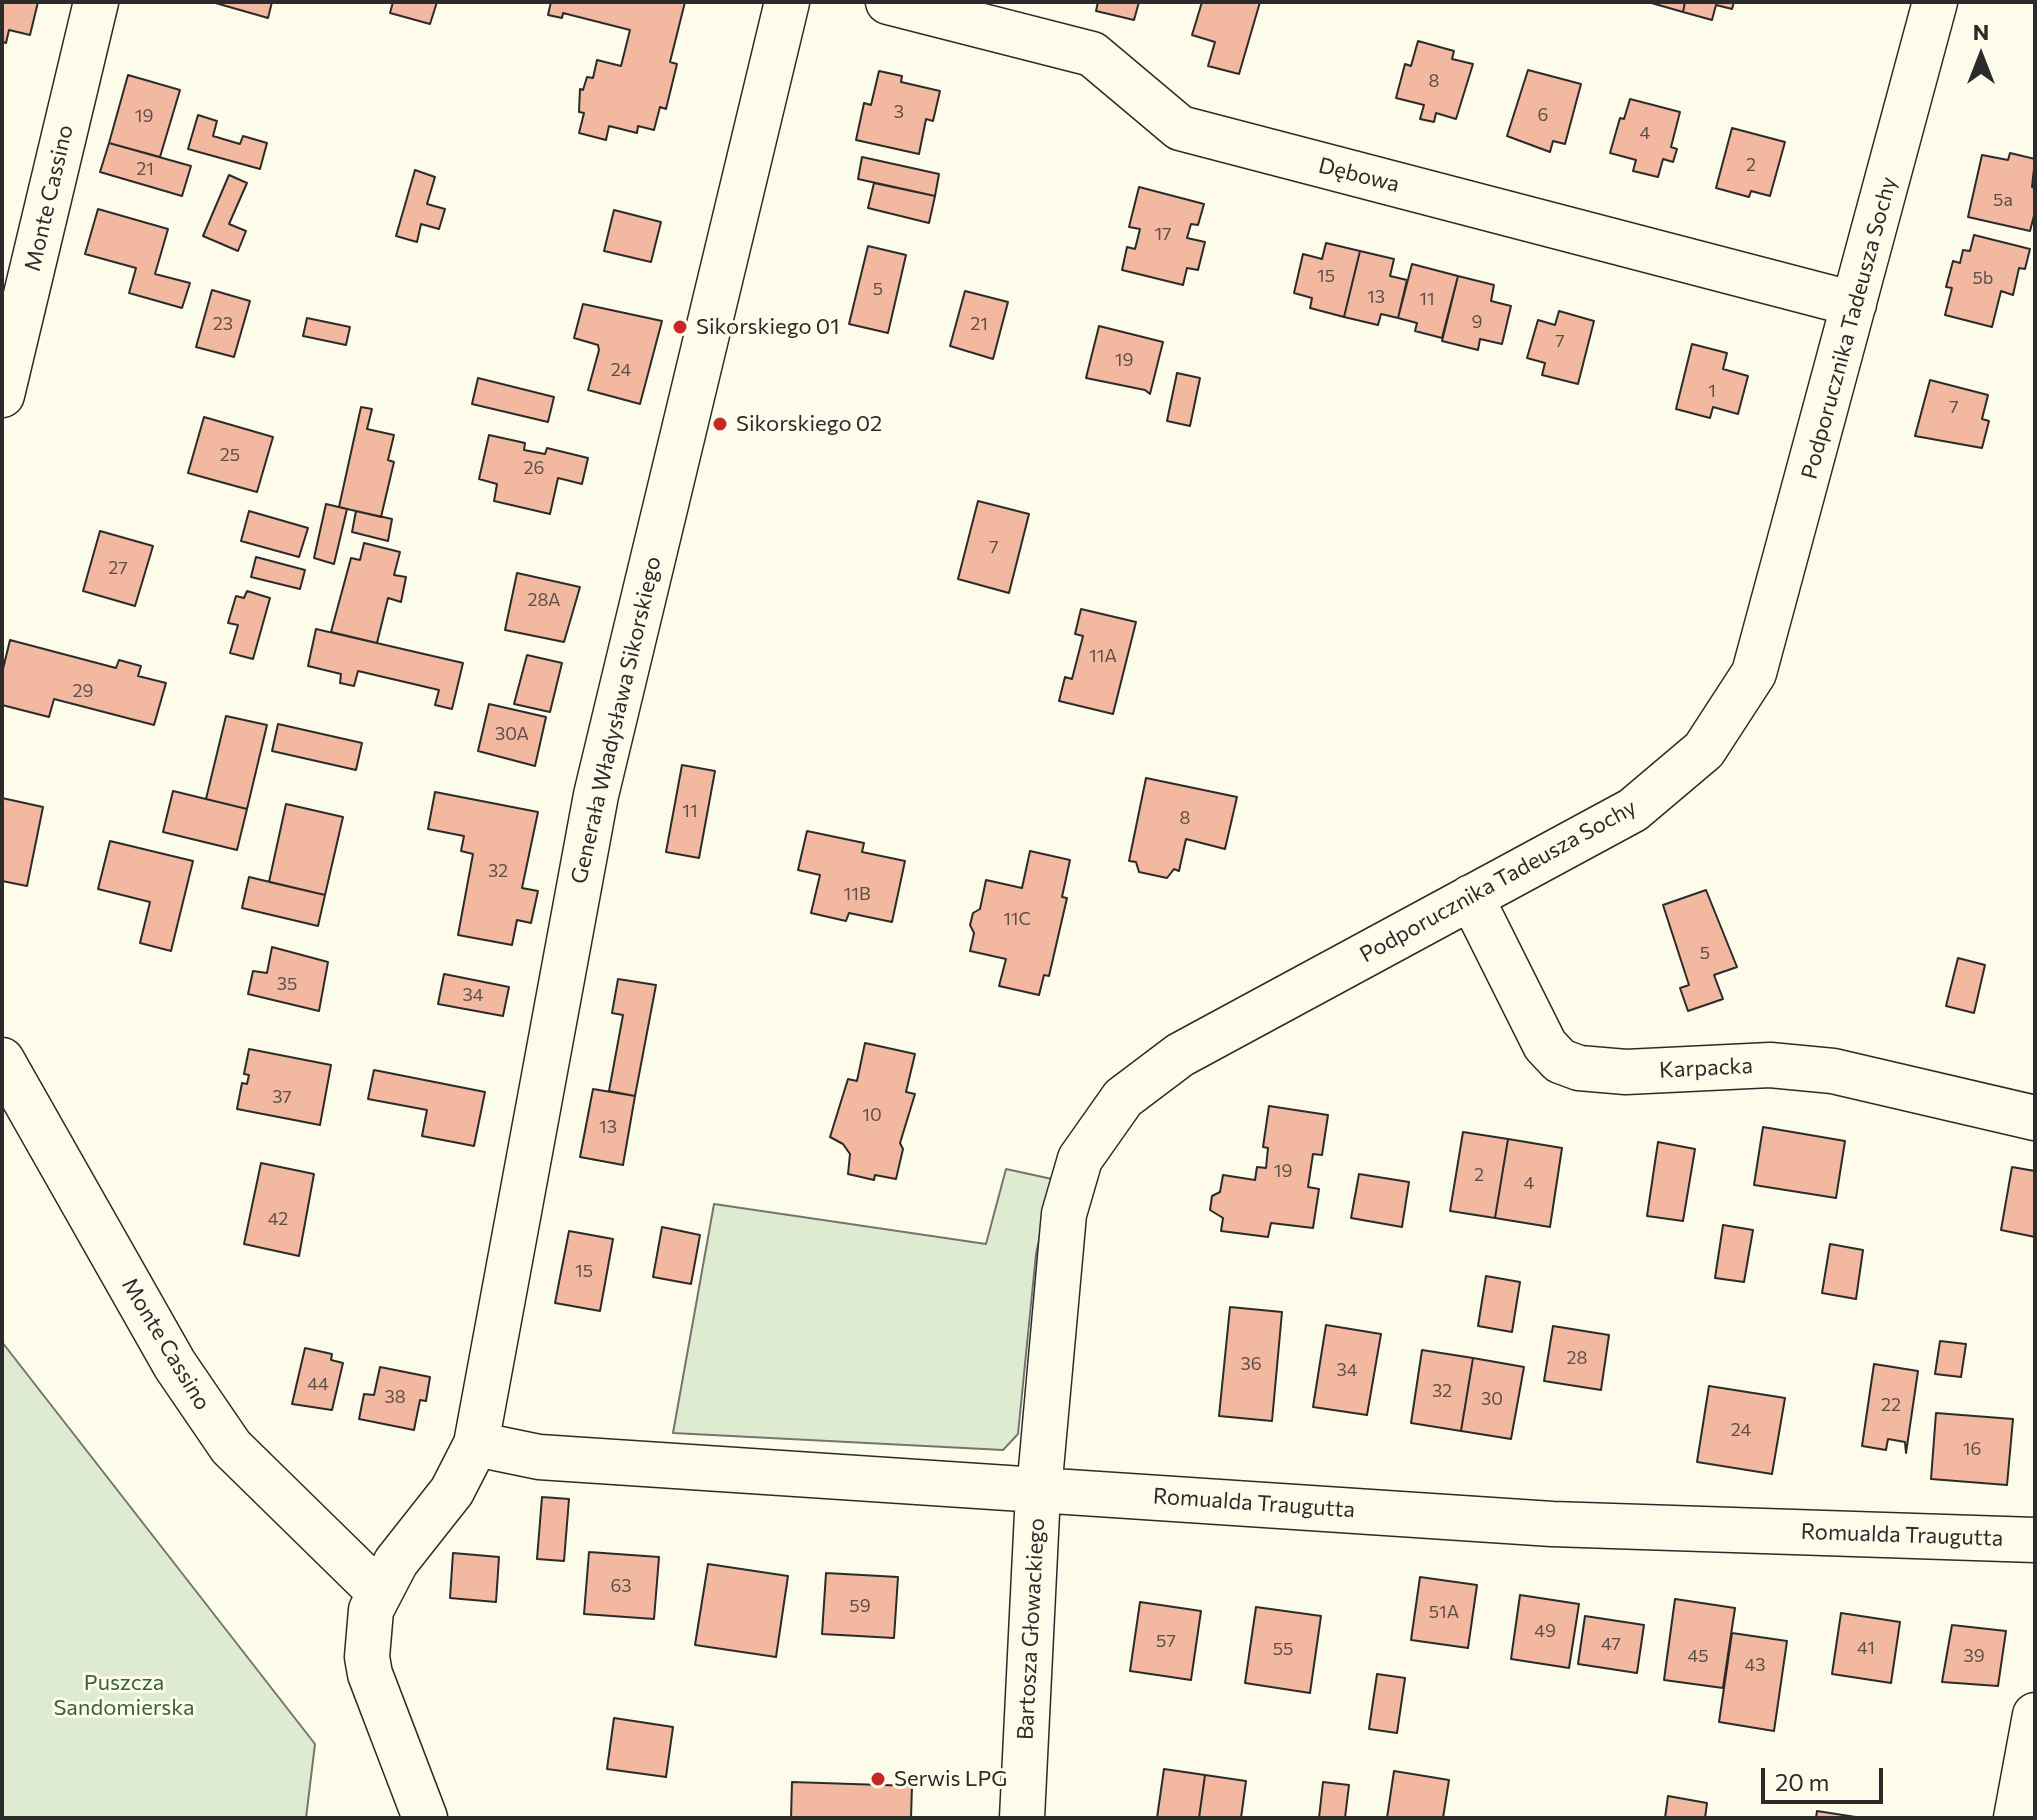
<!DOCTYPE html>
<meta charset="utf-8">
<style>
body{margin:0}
#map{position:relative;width:2037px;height:1820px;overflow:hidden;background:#fdfbea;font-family:Commissioner,sans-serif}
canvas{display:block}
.frame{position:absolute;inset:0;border:4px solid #2b2b2b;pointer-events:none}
.north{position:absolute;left:1941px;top:16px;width:80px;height:80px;-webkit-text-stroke:6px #fdfbea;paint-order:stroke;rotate:0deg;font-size:22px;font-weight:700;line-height:32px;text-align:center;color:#2b2b2b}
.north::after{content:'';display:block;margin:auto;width:28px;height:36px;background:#2b2b2b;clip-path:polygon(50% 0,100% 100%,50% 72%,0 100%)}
.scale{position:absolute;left:1761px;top:1768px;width:122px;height:36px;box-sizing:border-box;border:4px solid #2b2b2b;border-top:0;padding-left:10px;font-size:24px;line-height:28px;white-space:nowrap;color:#2b2b2b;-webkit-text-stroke:6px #fdfbea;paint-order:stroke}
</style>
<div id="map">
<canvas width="2037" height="1820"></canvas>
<div class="frame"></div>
<div class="north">N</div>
<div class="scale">20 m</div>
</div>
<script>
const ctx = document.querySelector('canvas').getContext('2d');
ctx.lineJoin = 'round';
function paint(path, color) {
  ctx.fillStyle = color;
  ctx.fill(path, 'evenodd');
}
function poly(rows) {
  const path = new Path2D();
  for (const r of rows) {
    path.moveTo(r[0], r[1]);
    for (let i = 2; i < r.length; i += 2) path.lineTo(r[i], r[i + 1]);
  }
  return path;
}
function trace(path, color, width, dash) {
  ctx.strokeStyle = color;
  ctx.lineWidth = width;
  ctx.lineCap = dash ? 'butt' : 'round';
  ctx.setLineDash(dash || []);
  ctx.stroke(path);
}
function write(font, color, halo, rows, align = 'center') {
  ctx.font = font + ' Commissioner,sans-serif';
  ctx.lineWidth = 6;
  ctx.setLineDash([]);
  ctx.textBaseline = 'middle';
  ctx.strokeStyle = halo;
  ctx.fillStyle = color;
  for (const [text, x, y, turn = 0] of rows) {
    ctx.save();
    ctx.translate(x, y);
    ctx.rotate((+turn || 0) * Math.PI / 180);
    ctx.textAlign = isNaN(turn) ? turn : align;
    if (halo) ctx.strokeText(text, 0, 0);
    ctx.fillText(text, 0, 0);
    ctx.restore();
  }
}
const green = poly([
 [1006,1169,1052,1179,1036,1254,1018,1434,1003,1450,673,1433,714,1204,986,1244,1006,1169],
 [2,1342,315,1744,306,1818,2,1818,2,1342]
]);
const building = poly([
 [2,2,38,2,30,35,9,30,6,43,2,42,2,2],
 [212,2,272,2,268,18,212,2],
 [393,2,437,2,430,24,390,13,393,2],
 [551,2,685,2,670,62,677,64,666,109,660,107,654,130,638,126,637,133,609,126,606,140,579,133,584,113,579,112,580,89,583,90,587,77,593,78,597,60,621,66,630,30,563,13,562,18,548,15,551,2],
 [1098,2,1139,2,1134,20,1096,11,1098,2],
 [1202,2,1260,2,1239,74,1208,66,1215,42,1192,35,1202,2],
 [1648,2,1685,2,1683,12,1648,2],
 [1685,2,1734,2,1732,9,1716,5,1712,20,1683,12,1685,2],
 [1418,41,1454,51,1452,59,1473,64,1456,119,1436,113,1434,122,1420,119,1424,105,1396,98,1405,64,1411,66,1418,41],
 [1528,70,1581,84,1565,144,1553,141,1550,152,1507,136,1528,70],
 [879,71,902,76,901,82,940,91,933,121,926,119,919,154,856,140,864,103,871,105,879,71],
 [128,75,180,90,160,157,109,143,128,75],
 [1630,99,1680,112,1671,147,1677,149,1673,162,1663,159,1658,177,1633,171,1636,160,1610,153,1620,118,1624,119,1630,99],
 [198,115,217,121,213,136,240,144,243,136,267,143,260,169,188,149,198,115],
 [1732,128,1785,142,1770,196,1751,191,1749,197,1716,188,1732,128],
 [109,143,191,166,182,196,100,172,109,143],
 [2010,153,2035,159,2032,187,2035,188,2035,212,2030,231,1968,217,1982,155,2008,160,2010,153],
 [862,157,939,174,935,196,858,179,862,157],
 [415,170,435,177,427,204,445,209,439,229,421,224,417,242,396,236,415,170],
 [229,175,247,183,229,224,246,231,238,251,203,236,229,175],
 [874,183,935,196,929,223,868,208,874,183],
 [1139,187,1204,204,1198,225,1191,224,1187,238,1205,242,1198,270,1187,268,1183,285,1122,270,1127,247,1135,249,1140,229,1129,227,1139,187],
 [98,209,168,229,155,274,190,283,182,308,129,293,136,268,85,254,98,209],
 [614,210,661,222,651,262,604,251,614,210],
 [1974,235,2030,249,2025,269,2019,268,2013,295,2001,291,1992,327,1945,315,1952,288,1946,287,1953,261,1960,263,1963,250,1970,251,1974,235],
 [1326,243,1360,251,1344,317,1310,308,1312,298,1294,293,1303,254,1322,259,1326,243],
 [868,246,906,255,888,333,849,324,868,246],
 [1360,251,1394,259,1390,276,1407,280,1398,318,1381,314,1378,325,1344,317,1360,251],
 [1412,264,1458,276,1442,338,1415,331,1417,323,1398,318,1412,264],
 [1458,276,1494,285,1491,301,1511,306,1502,344,1480,339,1478,350,1442,341,1458,276],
 [212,290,250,301,234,357,196,347,212,290],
 [965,291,1008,302,993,359,950,346,965,291],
 [583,304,662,321,640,404,588,390,599,350,598,345,574,338,583,304],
 [1559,311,1594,321,1578,384,1542,375,1545,363,1527,358,1538,320,1555,325,1559,311],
 [307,318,350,327,346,345,303,336,307,318],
 [1099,326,1163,342,1150,394,1145,390,1086,378,1099,326],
 [1692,344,1727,353,1723,369,1748,376,1738,414,1713,407,1710,418,1676,409,1692,344],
 [1177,373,1200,378,1190,426,1167,421,1177,373],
 [478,378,554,397,548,422,472,404,478,378],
 [1930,380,1988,395,1982,419,1989,421,1982,448,1915,436,1930,380],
 [361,407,372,409,367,429,394,435,388,460,394,462,381,517,339,507,361,407],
 [204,417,273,437,257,492,188,473,204,417],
 [489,435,525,443,524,450,545,454,547,448,588,458,582,484,558,478,550,514,494,501,497,484,479,479,489,435],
 [978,501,1029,514,1009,593,958,579,978,501],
 [326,504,347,509,334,564,314,558,326,504],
 [249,511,308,528,299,557,241,541,249,511],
 [356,511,392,519,388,541,352,532,356,511],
 [100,531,153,546,135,606,83,591,100,531],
 [364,543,400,552,394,575,406,577,401,602,388,598,377,643,331,632,351,558,360,560,364,543],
 [256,557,305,570,300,589,251,577,256,557],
 [517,573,580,587,564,642,505,630,517,573],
 [247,591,270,598,253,659,230,653,238,625,228,623,236,596,244,598,247,591],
 [1081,609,1136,622,1113,714,1059,701,1065,677,1072,679,1083,636,1075,634,1081,609],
 [316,629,463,663,452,709,435,705,439,690,358,671,354,686,340,683,341,674,308,666,316,629],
 [10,640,116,668,119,660,141,666,138,676,166,683,154,725,54,699,49,717,2,705,2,673,10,640],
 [527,655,562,663,550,712,514,704,527,655],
 [489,704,546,717,535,766,478,751,489,704],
 [226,716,267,725,247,809,206,799,226,716],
 [278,724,362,743,356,770,272,751,278,724],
 [682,765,715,771,699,858,666,852,682,765],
 [1146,778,1237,797,1225,849,1186,839,1179,871,1174,869,1167,878,1139,872,1136,862,1129,861,1146,778],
 [173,791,247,809,237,850,163,832,173,791],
 [435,792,538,812,522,888,538,891,531,923,517,920,512,945,458,935,473,854,461,851,464,836,428,829,435,792],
 [2,798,43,807,27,886,2,881,2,798],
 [286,804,343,817,325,895,269,882,286,804],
 [807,831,864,843,862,852,905,861,892,922,849,913,846,921,811,913,820,875,798,870,807,831],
 [110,841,193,861,171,951,140,943,150,902,98,889,110,841],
 [1030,851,1070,860,1062,897,1067,898,1049,976,1044,975,1039,995,999,986,1006,959,970,951,974,933,970,925,973,913,980,909,986,880,1022,888,1030,851],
 [249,877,325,895,318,926,242,908,249,877],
 [1706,890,1737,967,1714,975,1723,999,1688,1011,1680,988,1689,985,1663,905,1706,890],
 [272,947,328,962,319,1011,248,994,253,971,267,973,272,947],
 [1958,958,1985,965,1974,1013,1946,1006,1958,958],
 [444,974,509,987,503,1016,438,1004,444,974],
 [618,979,656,985,635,1096,609,1091,623,1015,612,1013,618,979],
 [865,1043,915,1054,906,1092,915,1094,900,1143,903,1149,896,1179,875,1175,874,1180,848,1174,850,1154,843,1144,830,1137,848,1079,857,1081,865,1043],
 [249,1049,331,1065,320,1125,237,1109,242,1083,247,1084,249,1075,244,1074,249,1049],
 [374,1070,485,1092,474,1146,422,1136,427,1110,368,1099,374,1070],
 [593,1089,635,1096,623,1165,580,1157,593,1089],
 [1269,1106,1328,1115,1322,1155,1313,1154,1308,1187,1319,1189,1313,1228,1271,1223,1268,1237,1221,1231,1223,1218,1210,1210,1212,1196,1220,1192,1223,1175,1255,1180,1257,1167,1266,1168,1268,1148,1263,1147,1269,1106],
 [1763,1127,1845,1141,1836,1198,1754,1185,1763,1127],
 [1463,1132,1508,1139,1495,1218,1450,1211,1463,1132],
 [1508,1139,1562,1148,1550,1227,1495,1218,1508,1139],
 [1658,1142,1695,1149,1683,1221,1647,1216,1658,1142],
 [261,1163,314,1174,299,1256,244,1244,261,1163],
 [2012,1167,2035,1171,2035,1237,2001,1230,2012,1167],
 [1359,1174,1409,1182,1402,1227,1351,1218,1359,1174],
 [1723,1225,1753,1230,1744,1282,1715,1278,1723,1225],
 [662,1227,700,1235,691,1284,653,1277,662,1227],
 [569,1231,613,1239,600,1311,555,1303,569,1231],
 [1830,1244,1863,1250,1856,1299,1822,1293,1830,1244],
 [1486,1276,1520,1282,1512,1332,1478,1326,1486,1276],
 [1230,1307,1282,1312,1272,1421,1219,1416,1230,1307],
 [1326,1325,1381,1334,1367,1415,1313,1407,1326,1325],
 [1553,1326,1609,1335,1601,1390,1544,1381,1553,1326],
 [1940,1341,1966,1344,1961,1377,1935,1374,1940,1341],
 [305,1348,332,1354,331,1360,343,1363,332,1410,292,1404,305,1348],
 [1422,1350,1473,1358,1461,1431,1411,1423,1422,1350],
 [1473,1358,1524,1367,1511,1439,1461,1431,1473,1358],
 [1874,1364,1918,1371,1906,1453,1905,1442,1888,1439,1886,1450,1862,1446,1874,1364],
 [380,1367,430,1377,426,1401,420,1400,414,1430,359,1419,364,1394,374,1395,380,1367],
 [1709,1386,1785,1398,1772,1474,1697,1462,1709,1386],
 [1936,1413,2013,1419,2007,1485,1931,1479,1936,1413],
 [542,1497,569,1499,564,1561,537,1559,542,1497],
 [589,1552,659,1557,654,1619,584,1614,589,1552],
 [453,1553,499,1557,496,1602,450,1598,453,1553],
 [708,1564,788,1576,776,1657,695,1645,708,1564],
 [826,1573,898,1577,894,1638,822,1634,826,1573],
 [1420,1577,1477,1585,1468,1648,1411,1640,1420,1577],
 [1520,1595,1579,1604,1569,1668,1511,1659,1520,1595],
 [1675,1599,1735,1608,1723,1688,1664,1680,1675,1599],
 [1140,1602,1201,1611,1191,1680,1130,1671,1140,1602],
 [1256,1607,1321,1616,1310,1693,1245,1683,1256,1607],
 [1841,1613,1900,1622,1891,1683,1832,1674,1841,1613],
 [1585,1616,1644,1625,1637,1673,1578,1664,1585,1616],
 [1952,1625,2006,1631,1998,1686,1942,1682,1952,1625],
 [1732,1633,1787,1641,1774,1731,1719,1722,1732,1633],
 [1377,1674,1405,1678,1397,1733,1369,1729,1377,1674],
 [614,1718,673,1727,666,1777,607,1769,614,1718],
 [1164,1769,1205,1775,1199,1818,1157,1818,1164,1769],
 [1394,1771,1449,1780,1443,1818,1387,1818,1394,1771],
 [1205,1775,1246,1781,1241,1818,1199,1818,1205,1775],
 [792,1782,912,1786,911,1818,791,1818,792,1782],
 [1323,1782,1349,1785,1345,1818,1319,1818,1323,1782],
 [1668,1796,1707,1803,1705,1818,1665,1818,1668,1796],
 [1817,1811,1862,1818,1816,1818,1817,1811]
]);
const minor = poly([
 [888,2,1092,54,1180,128,1854,304],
 [2,395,96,2],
 [1471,897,1545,1045,1560,1061,1579,1068,1626,1072,1770,1065,1833,1071,2035,1118],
 [2,1060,175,1365,231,1447,378,1591],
 [476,1444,539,1457,1552,1524,2035,1540],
 [425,1818,370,1674,367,1657,371,1610,396,1562,452,1491,476,1444,596,795,787,2],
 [1022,1818,1037,1513,1064,1214,1080,1159,1123,1098,1180,1055,1633,810,1704,750,1754,673,1935,2],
 [2016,1818,2035,1715]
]);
const markers = [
 [680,327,8,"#c62828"],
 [720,424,8,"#c62828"],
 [878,1779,8,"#c62828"]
];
const numberNames = [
 ["8",1434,81],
 ["3",899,112],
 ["6",1543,115],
 ["19",144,116],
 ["4",1645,133],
 ["2",1751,165],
 ["21",145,169],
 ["5a",2003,200],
 ["17",1163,234],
 ["15",1326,276],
 ["5b",1983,278],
 ["5",878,289],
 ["13",1376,297],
 ["11",1427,299],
 ["9",1477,322],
 ["23",223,324],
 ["21",979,324],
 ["7",1560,341],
 ["19",1124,360],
 ["24",621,370],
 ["1",1712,391],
 ["7",1954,407],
 ["25",230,455],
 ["26",534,468],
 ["7",994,547],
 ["27",118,568],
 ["28A",544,600],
 ["11A",1103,656],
 ["29",83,691],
 ["30A",512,734],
 ["11",690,811],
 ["8",1185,818],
 ["32",498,871],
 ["11B",857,894],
 ["11C",1017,919],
 ["5",1705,953],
 ["35",287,984],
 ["34",473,995],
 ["37",282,1097],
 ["10",872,1115],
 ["13",608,1127],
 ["19",1283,1171],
 ["2",1479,1175],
 ["4",1529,1183],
 ["42",278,1219],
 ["15",584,1271],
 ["28",1577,1358],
 ["36",1251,1364],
 ["34",1347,1370],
 ["44",318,1384],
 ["32",1442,1391],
 ["38",395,1397],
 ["30",1492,1399],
 ["22",1891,1405],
 ["24",1741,1430],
 ["16",1972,1449],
 ["63",621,1586],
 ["59",860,1606],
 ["51A",1444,1612],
 ["49",1545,1631],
 ["57",1166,1641],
 ["47",1611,1644],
 ["41",1866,1648],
 ["55",1283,1649],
 ["45",1698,1656],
 ["39",1974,1656],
 ["43",1755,1665]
];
const streetNames = [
 ["Dębowa",1359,175,14],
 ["Monte Cassino",49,198,-77],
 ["Podporucznika Tadeusza Sochy",1849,328,-75],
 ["Generała Władysława Sikorskiego",616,720,-77],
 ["Podporucznika Tadeusza Sochy",1498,881,-29],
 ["Karpacka",1706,1068,-3],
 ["Monte Cassino",166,1344,59],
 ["Romualda Traugutta",1254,1503,4],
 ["Romualda Traugutta",1902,1535,2],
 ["Bartosza Głowackiego",1031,1629,-87]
];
const poiNames = [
 ["Sikorskiego 01",696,327],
 ["Sikorskiego 02",736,424],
 ["Serwis LPG",894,1779]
];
const parkNames = [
 ["Puszcza",124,1683],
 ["Sandomierska",124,1708]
];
paint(green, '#deebd1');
trace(green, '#74746e', 2);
paint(building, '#f2b8a0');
trace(building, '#2b2b2b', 2);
trace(minor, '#2b2b2b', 47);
trace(minor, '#fdfbea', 44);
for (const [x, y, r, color] of markers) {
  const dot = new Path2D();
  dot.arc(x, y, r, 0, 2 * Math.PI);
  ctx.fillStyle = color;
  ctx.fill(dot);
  trace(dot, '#fdfbea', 3);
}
write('18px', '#5d4e48', null, numberNames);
write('22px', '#2b2b2b', '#fdfbea', streetNames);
write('22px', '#2b2b2b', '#fdfbea', poiNames, 'left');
write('22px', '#34623c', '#fdfbea', parkNames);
</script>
